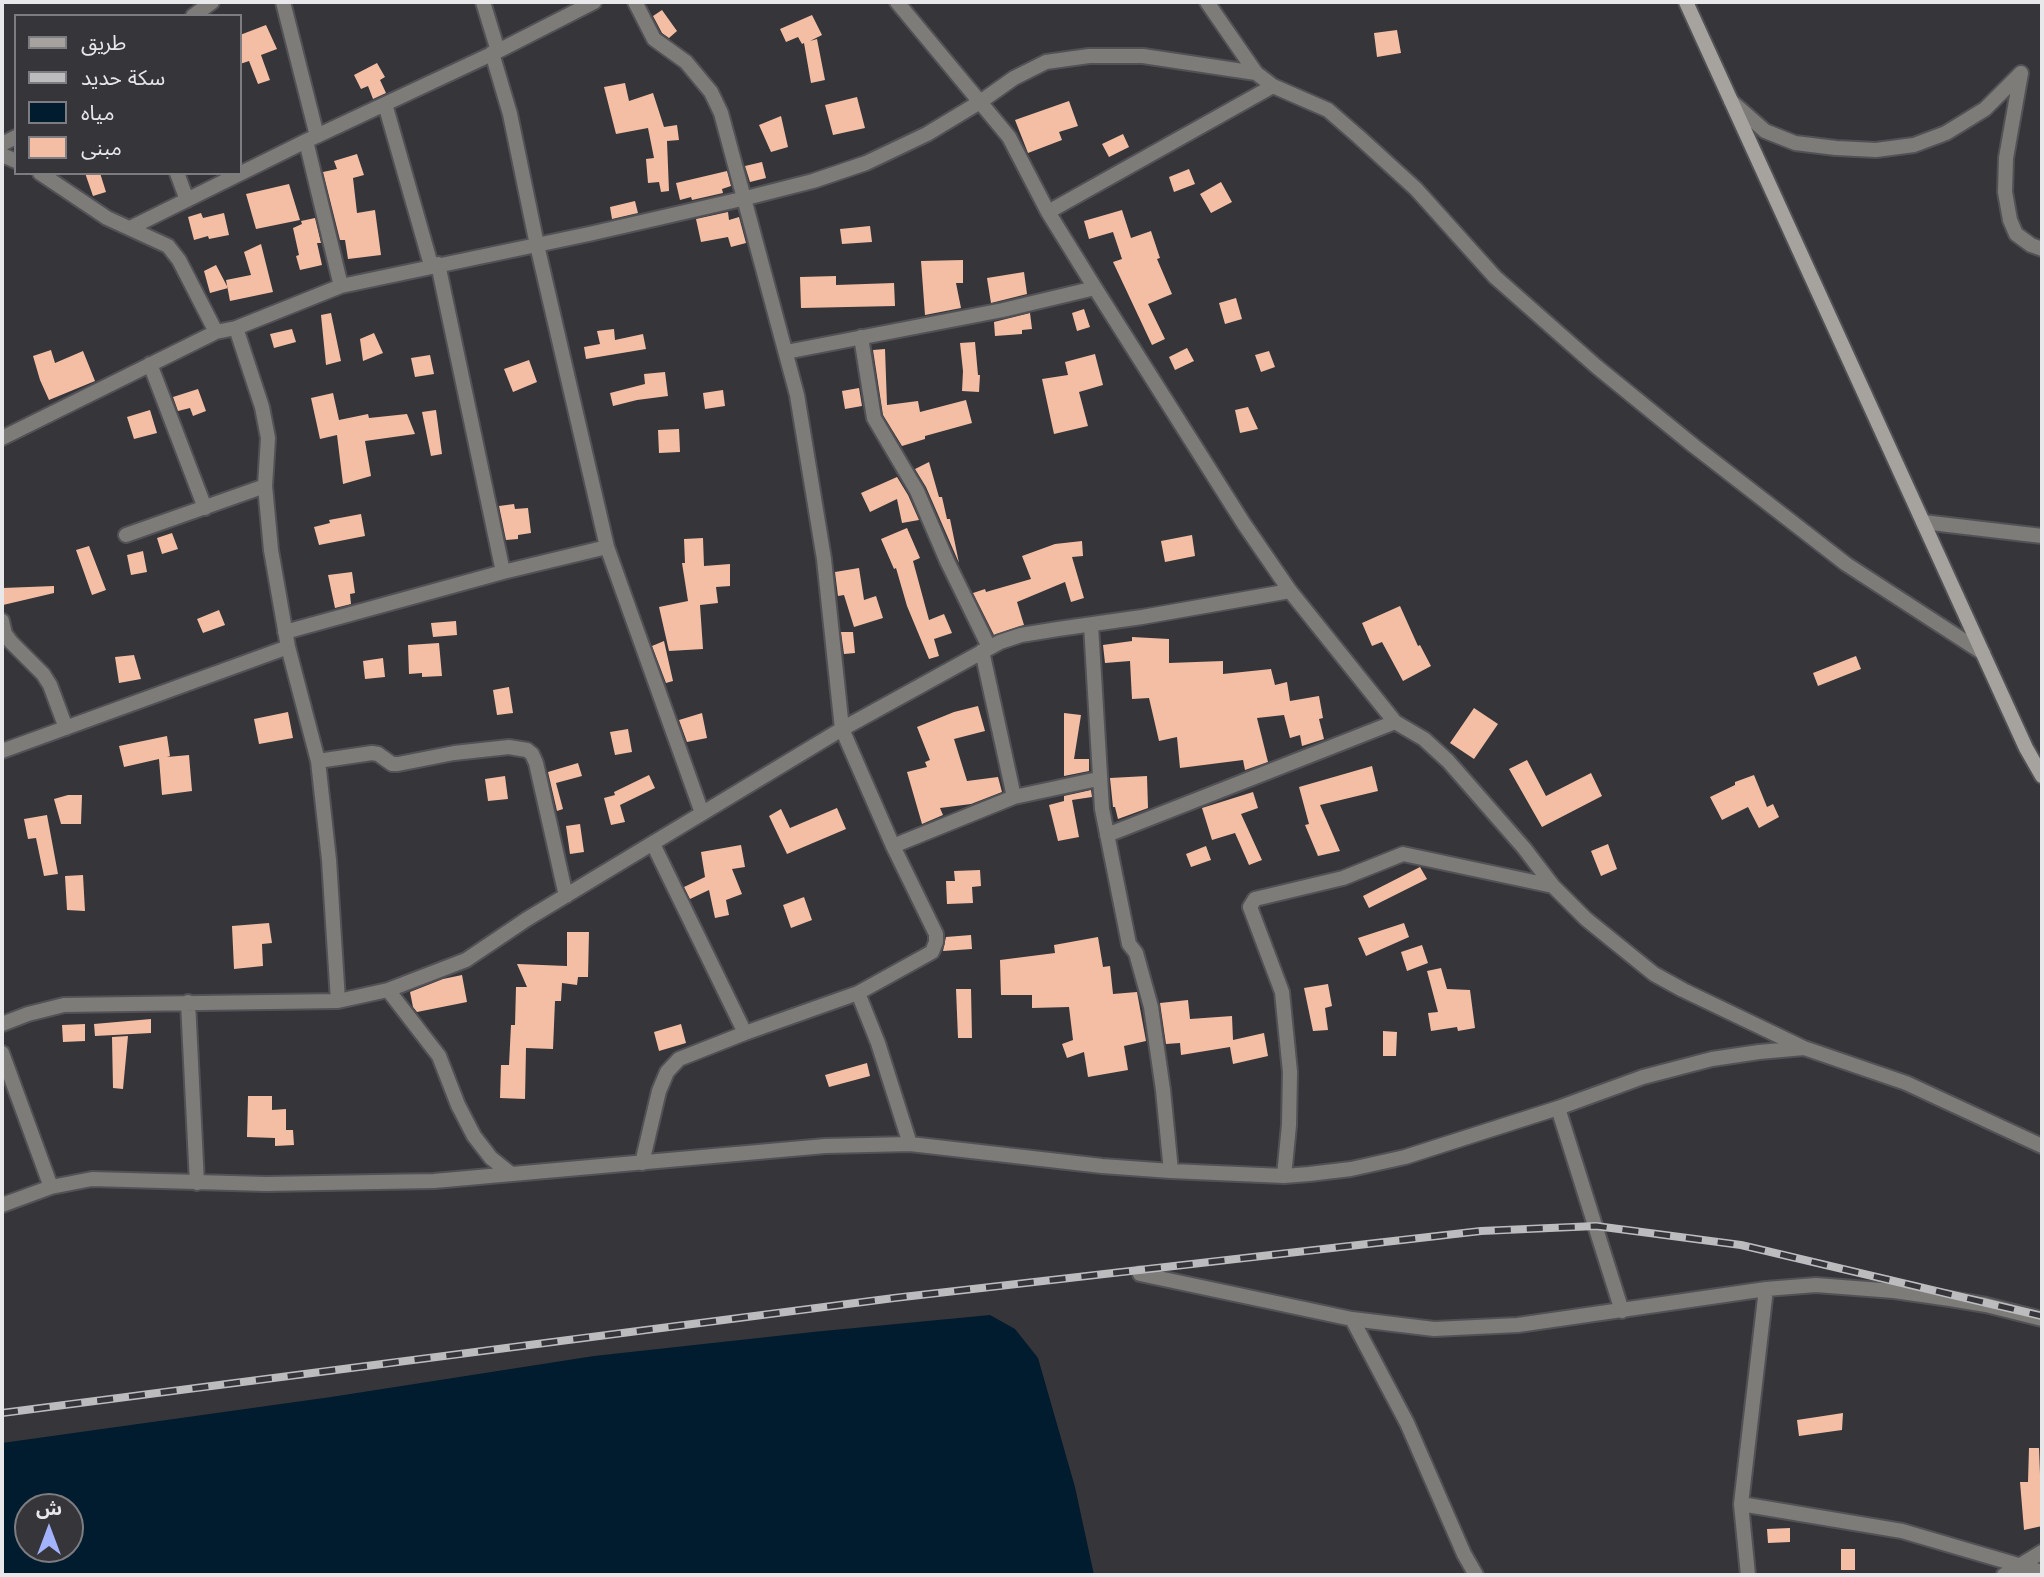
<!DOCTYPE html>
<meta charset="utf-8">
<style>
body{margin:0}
#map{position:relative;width:2044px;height:1577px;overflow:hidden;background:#36353a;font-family:Helvetica,"Noto Sans Arabic",sans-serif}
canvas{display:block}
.frame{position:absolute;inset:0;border:4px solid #e8e8eb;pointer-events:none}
.legend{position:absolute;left:14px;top:14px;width:228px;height:161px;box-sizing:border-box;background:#36353a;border:2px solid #7d7d81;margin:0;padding:9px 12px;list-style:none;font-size:21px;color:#e8e8eb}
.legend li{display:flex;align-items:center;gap:14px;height:35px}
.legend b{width:35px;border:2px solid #7d7d81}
.north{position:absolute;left:14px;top:1493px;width:70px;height:70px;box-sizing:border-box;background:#36353a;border:2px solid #7d7d81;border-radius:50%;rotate:0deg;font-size:19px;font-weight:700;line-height:28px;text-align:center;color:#e8e8eb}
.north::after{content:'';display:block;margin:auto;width:24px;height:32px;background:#a3b2fd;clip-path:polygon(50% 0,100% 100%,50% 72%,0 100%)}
</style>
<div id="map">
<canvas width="2044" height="1577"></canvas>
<div class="frame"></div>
<ul class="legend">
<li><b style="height:9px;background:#a6a39f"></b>طريق</li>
<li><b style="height:9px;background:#bcbcbf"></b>سكة حديد</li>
<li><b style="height:19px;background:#011c2e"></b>مياه</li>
<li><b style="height:19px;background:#f4bea4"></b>مبنى</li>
</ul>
<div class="north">ش</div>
</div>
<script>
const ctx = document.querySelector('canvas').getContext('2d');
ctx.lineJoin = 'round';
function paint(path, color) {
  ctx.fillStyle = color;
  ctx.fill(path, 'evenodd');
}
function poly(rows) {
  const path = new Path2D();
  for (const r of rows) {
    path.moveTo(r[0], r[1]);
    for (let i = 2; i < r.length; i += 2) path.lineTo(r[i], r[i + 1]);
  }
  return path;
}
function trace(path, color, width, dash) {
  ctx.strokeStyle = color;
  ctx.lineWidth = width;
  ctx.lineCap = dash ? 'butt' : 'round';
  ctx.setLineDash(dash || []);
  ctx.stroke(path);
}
const water = poly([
 [990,1315,1015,1329,1038,1358,1075,1487,1094,1575,2,1575,2,1443,331,1397,594,1356,813,1332],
 [28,1507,70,1507,70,1549,28,1549]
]);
const building = poly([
 [662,10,677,31,669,38,662,33,653,16],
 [812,15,822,35,810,41,817,39,825,80,811,83,804,43,802,44,798,37,786,42,780,29],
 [266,25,277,49,261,55,270,80,258,84,249,61,240,64,240,35],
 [1397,30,1401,53,1377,57,1374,33],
 [377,63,385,77,380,80,386,93,373,99,368,86,361,89,354,75],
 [625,83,629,101,653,93,664,127,677,125,679,140,667,141,669,191,661,192,659,182,648,183,646,159,654,158,648,128,616,134,604,87],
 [857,97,865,128,833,135,825,105],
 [1069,101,1078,126,1059,132,1062,140,1028,153,1015,120],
 [781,116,788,147,771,152,759,125],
 [1123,134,1129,147,1109,157,1102,144],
 [357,154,364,175,353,178,357,213,375,210,381,255,348,259,345,240,340,240,323,172,337,169,334,161],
 [762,162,766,178,750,182,745,166],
 [1189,169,1195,184,1174,192,1169,177],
 [727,171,731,186,722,189,723,193,692,200,691,197,680,200,676,183],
 [85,173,100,173,106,192,93,196],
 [1221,182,1232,202,1211,213,1200,194],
 [289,184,300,220,256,229,246,194],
 [635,201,638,213,612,219,610,207],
 [1122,210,1131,238,1151,231,1160,258,1157,259,1172,294,1148,304,1165,339,1152,345,1113,262,1122,259,1113,232,1089,239,1084,221],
 [728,212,729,220,739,217,746,243,731,247,728,237,701,242,696,219],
 [201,213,203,218,224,213,229,235,209,239,208,236,194,240,188,217],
 [315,218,321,243,317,243,322,265,300,270,296,256,299,255,293,228,302,224,301,221],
 [870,226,872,242,842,244,840,229],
 [261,244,273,292,230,301,226,280,251,275,244,252],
 [963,260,963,283,956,283,961,308,925,315,921,261],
 [216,265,228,288,210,293,204,271],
 [1024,272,1027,294,991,303,987,278],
 [836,276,836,285,894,283,895,306,801,308,800,277],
 [1236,298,1242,319,1225,324,1219,303],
 [1084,309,1090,327,1077,331,1072,313],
 [331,313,341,361,326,365,321,315],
 [1030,313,1032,329,1022,330,1022,334,995,336,994,322],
 [292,329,296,342,274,348,270,334],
 [614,329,615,340,643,334,646,349,586,359,584,347,600,344,597,331],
 [374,333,383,353,363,361,360,339],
 [975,342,978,375,980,375,979,392,962,391,963,371,960,343],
 [1187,348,1194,361,1175,370,1169,357],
 [885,349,887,405,918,401,920,412,966,400,972,423,925,436,925,439,902,446,883,415,873,350],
 [51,350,55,363,83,351,95,381,49,400,40,380,33,356],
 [1269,351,1275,367,1261,372,1255,355],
 [1095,354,1103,385,1079,392,1088,426,1054,434,1042,379,1068,375,1065,362],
 [430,355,434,374,415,377,411,358],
 [529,360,537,382,513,392,504,369],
 [665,372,668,396,637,400,613,406,610,393,645,384,644,374],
 [859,388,862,406,845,409,842,391],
 [198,389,206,411,193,416,190,408,178,411,173,397],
 [723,390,725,406,705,409,703,393],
 [333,393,339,420,368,414,369,418,407,414,415,434,365,441,371,476,343,484,337,435,320,439,311,398],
 [1248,407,1258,429,1240,433,1235,410],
 [150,410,157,433,134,439,127,417],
 [436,410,442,454,431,456,422,412],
 [679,429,680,452,659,453,658,430],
 [929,462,939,497,942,497,947,519,950,519,959,563,926,487,915,469],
 [897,477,908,495,919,520,902,523,897,499,870,512,861,493],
 [514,504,515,509,528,508,531,533,518,535,518,539,506,540,499,506],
 [361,514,365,536,319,545,314,527,330,523,329,520],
 [907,528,920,558,913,561,929,620,944,614,952,633,934,639,939,656,929,659,907,606,896,568,894,569,881,539],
 [172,533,178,549,162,554,157,538],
 [1192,535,1195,556,1165,562,1161,541],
 [703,538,704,566,730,564,730,586,716,587,718,603,700,605,703,649,669,651,659,607,688,601,682,563,685,563,684,539],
 [1082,541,1083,556,1072,557,1084,598,1071,602,1065,582,1017,602,1024,625,994,635,973,593,985,589,986,592,1031,579,1022,556,1055,544],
 [89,546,106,590,92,595,76,550],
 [143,551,147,572,131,575,127,555],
 [859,568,864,600,876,596,883,618,854,627,844,595,838,596,835,572],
 [352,572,355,593,350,594,351,604,335,608,328,575],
 [54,586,54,593,3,605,3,588],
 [1400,606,1418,646,1420,645,1431,666,1403,681,1382,642,1372,646,1362,623],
 [219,610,225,625,203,633,197,619],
 [456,621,457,635,433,637,431,623],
 [841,632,853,632,855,653,844,654],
 [1132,637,1169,639,1169,663,1223,661,1223,674,1271,669,1275,685,1287,682,1290,701,1319,696,1323,718,1319,719,1324,739,1302,746,1300,735,1290,738,1284,715,1257,718,1268,762,1245,770,1243,760,1180,768,1177,737,1159,741,1149,698,1132,699,1130,661,1105,663,1103,645,1132,641],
 [664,641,673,681,666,683,652,646],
 [439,643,442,676,422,677,422,673,409,674,408,645],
 [134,655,141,679,119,683,115,657],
 [1856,656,1861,669,1818,686,1813,673],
 [383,658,385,677,365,679,363,661],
 [509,687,513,713,497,715,493,690],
 [978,706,985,731,954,739,967,781,998,777,1002,792,971,804,940,808,943,815,922,824,907,772,927,767,925,762,930,760,917,727,954,712],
 [1474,708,1498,724,1474,759,1450,743],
 [288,712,293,738,259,744,254,719],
 [702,713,707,738,687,742,679,720],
 [1064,713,1081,715,1074,759,1089,759,1089,771,1064,776],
 [628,729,632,752,615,755,610,732],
 [167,736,170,756,167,757,189,755,192,791,162,795,159,759,124,767,119,746],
 [1527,760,1546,796,1591,773,1602,796,1542,827,1509,769],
 [578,763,582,776,556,783,563,809,557,811,548,772],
 [1372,766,1378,791,1320,805,1340,851,1318,856,1305,825,1309,824,1299,787],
 [649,775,655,788,620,805,625,822,611,825,604,798,615,795,614,792],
 [1754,775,1767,807,1773,804,1779,817,1759,828,1748,807,1722,820,1710,797,1735,785,1735,782],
 [505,776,508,799,488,801,485,779],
 [1147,776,1148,808,1118,819,1115,807,1113,807,1110,778],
 [1091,790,1092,797,1072,800,1079,837,1058,841,1049,805,1064,801,1064,796],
 [1253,792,1258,808,1241,814,1262,860,1249,865,1235,833,1212,840,1202,808],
 [68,795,82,795,81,824,61,824,54,799],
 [837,808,846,829,787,854,769,816,781,809,790,828],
 [47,815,58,874,44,876,36,838,28,839,24,819],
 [580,824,584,852,570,854,566,826],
 [1608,844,1617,869,1601,876,1591,851],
 [741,845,745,867,732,869,742,894,726,900,729,915,715,918,709,890,690,899,684,887,705,877,701,852],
 [1206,846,1211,860,1191,867,1186,854],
 [1420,867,1427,879,1369,908,1363,896],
 [980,870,981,886,972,887,973,903,947,904,946,881,955,881,954,871],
 [83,875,85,911,67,910,65,876],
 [804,897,812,920,791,928,783,905],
 [269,923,272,943,262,944,263,966,234,969,232,926],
 [1404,923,1409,937,1366,956,1358,938],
 [567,932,589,932,588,977,578,977,577,985,562,983,561,1001,555,1001,553,1049,526,1048,525,1099,500,1098,501,1065,509,1065,511,1025,515,1025,516,987,527,987,517,964,567,966],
 [971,935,972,949,943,951,946,937],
 [1098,937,1103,967,1110,966,1113,994,1137,992,1146,1041,1124,1046,1128,1070,1088,1077,1084,1052,1067,1058,1062,1044,1073,1040,1069,1007,1032,1008,1032,995,1001,995,1000,960,1055,953,1054,945],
 [1422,945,1428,963,1407,971,1401,952],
 [1441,968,1447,989,1470,990,1475,1028,1458,1031,1457,1027,1431,1031,1428,1013,1438,1012,1427,971],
 [462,975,467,1002,417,1012,413,1007,410,992,443,979],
 [1328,984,1332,1006,1325,1008,1328,1030,1313,1031,1304,988],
 [956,989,971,989,972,1038,958,1038],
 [1188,1000,1190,1019,1232,1016,1233,1040,1264,1033,1268,1056,1233,1064,1230,1047,1181,1055,1180,1043,1166,1044,1160,1003],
 [151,1019,151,1033,95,1036,94,1024],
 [85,1024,85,1041,63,1042,62,1025],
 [681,1024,686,1043,659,1051,654,1032],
 [1383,1031,1397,1032,1396,1056,1383,1056],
 [128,1036,123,1089,113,1088,112,1037],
 [867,1063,870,1076,829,1087,825,1075],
 [248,1096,272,1096,272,1110,286,1109,286,1130,293,1130,294,1145,275,1146,275,1138,247,1137],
 [1843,1413,1842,1430,1799,1436,1797,1420],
 [2029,1448,2039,1448,2042,1526,2024,1530,2020,1482,2028,1482],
 [1790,1528,1790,1542,1768,1543,1767,1529],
 [1841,1549,1855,1549,1855,1570,1841,1570]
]);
const street = poly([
 [283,2,317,136],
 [483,2,498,51],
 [635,2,654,39,686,62,711,92,721,113,797,395,824,559,842,729,893,846,936,934,936,942,932,952,858,993,745,1033,679,1059,667,1072,659,1091,642,1163],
 [897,2,1009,137,1048,212,1095,288,1244,524,1290,591,1395,722,1424,739,1448,761,1524,848,1553,886,1586,919,1654,974,1683,990,1804,1048,1906,1083,2042,1146],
 [1207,2,1256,73,1273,86,1328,110,1359,137,1416,189,1495,277,1597,367,1694,446,1846,564,1983,653],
 [193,16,212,2],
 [492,53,510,114,537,245,607,547,702,813],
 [2021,73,2006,158,2005,192,2010,220,2016,234,2031,245,2042,249],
 [1731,101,1765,131,1795,143,1836,148,1876,150,1914,145,1946,133,1985,109,2021,73],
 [385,104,431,265],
 [306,141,341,286],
 [2,144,16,137],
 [2,155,16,161],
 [40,173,107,218,168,246,179,260,216,332],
 [177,173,187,200],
 [1048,212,1273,86],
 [130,228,306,141,498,51,594,2],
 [438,264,503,572],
 [236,328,262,407,268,438,265,486,271,550,288,647,318,761,329,860,338,1001],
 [861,337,874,418,917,491,947,561,989,647],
 [786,352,1003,310,1095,288],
 [150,364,205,508],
 [2,438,216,332,236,328,341,286,589,234,746,198,813,181,866,163,927,134,980,102,1014,78,1046,62,1089,56,1143,56,1256,73],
 [1923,522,2042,536],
 [126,535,265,486],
 [2,621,5,634,11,642,43,674,50,685,66,728],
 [1091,625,1102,809,1129,944,1136,953,1151,1007,1163,1090,1171,1171],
 [285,632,503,572,607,547],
 [982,651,1014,797],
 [2,751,288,647],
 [318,761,372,753,378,754,392,764,398,764,454,753,509,747,527,750,532,754,536,763,566,896],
 [1107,835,1395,722],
 [653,844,745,1033],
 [893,846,1014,797,1098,779],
 [388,990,439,1056,458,1105,474,1136,491,1158,511,1174],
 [858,993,878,1043,910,1144],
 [188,1002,197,1183],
 [2,1024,28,1014,64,1005,338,1001,388,990,466,960,527,919,842,729,1000,642,1021,635,1058,629,1142,617,1290,591],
 [2,1053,51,1187],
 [1558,1108,1622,1311],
 [1284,1176,1289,1125,1290,1072,1282,992,1250,907,1255,899,1343,878,1403,854,1553,886],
 [2,1205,51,1187,92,1179,266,1184,434,1181,825,1146,910,1144,1102,1166,1171,1171,1284,1176,1309,1174,1351,1169,1405,1157,1558,1108,1643,1077,1712,1059,1759,1052,1804,1048],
 [1140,1274,1352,1319,1434,1329,1518,1325,1766,1289,1816,1285,1894,1291,1950,1299,1986,1305,2042,1319],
 [1352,1319,1407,1423,1464,1554,1476,1575],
 [1741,1504,1902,1531,2042,1572],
 [1748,1575,1741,1504,1766,1289],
 [2004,1575,2042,1552]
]);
const secondary = poly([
 [1686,2,2026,748,2042,776]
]);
const rail = poly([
 [2,1413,894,1298,1481,1231,1596,1226,1741,1245,2042,1316]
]);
paint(water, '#011c2e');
paint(building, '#f4bea4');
trace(street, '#525256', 18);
trace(secondary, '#525256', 18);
trace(street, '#7e7c79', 14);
trace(secondary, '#a6a39f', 14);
trace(rail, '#bcbcbf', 8);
trace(rail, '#36353a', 5, [16]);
</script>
